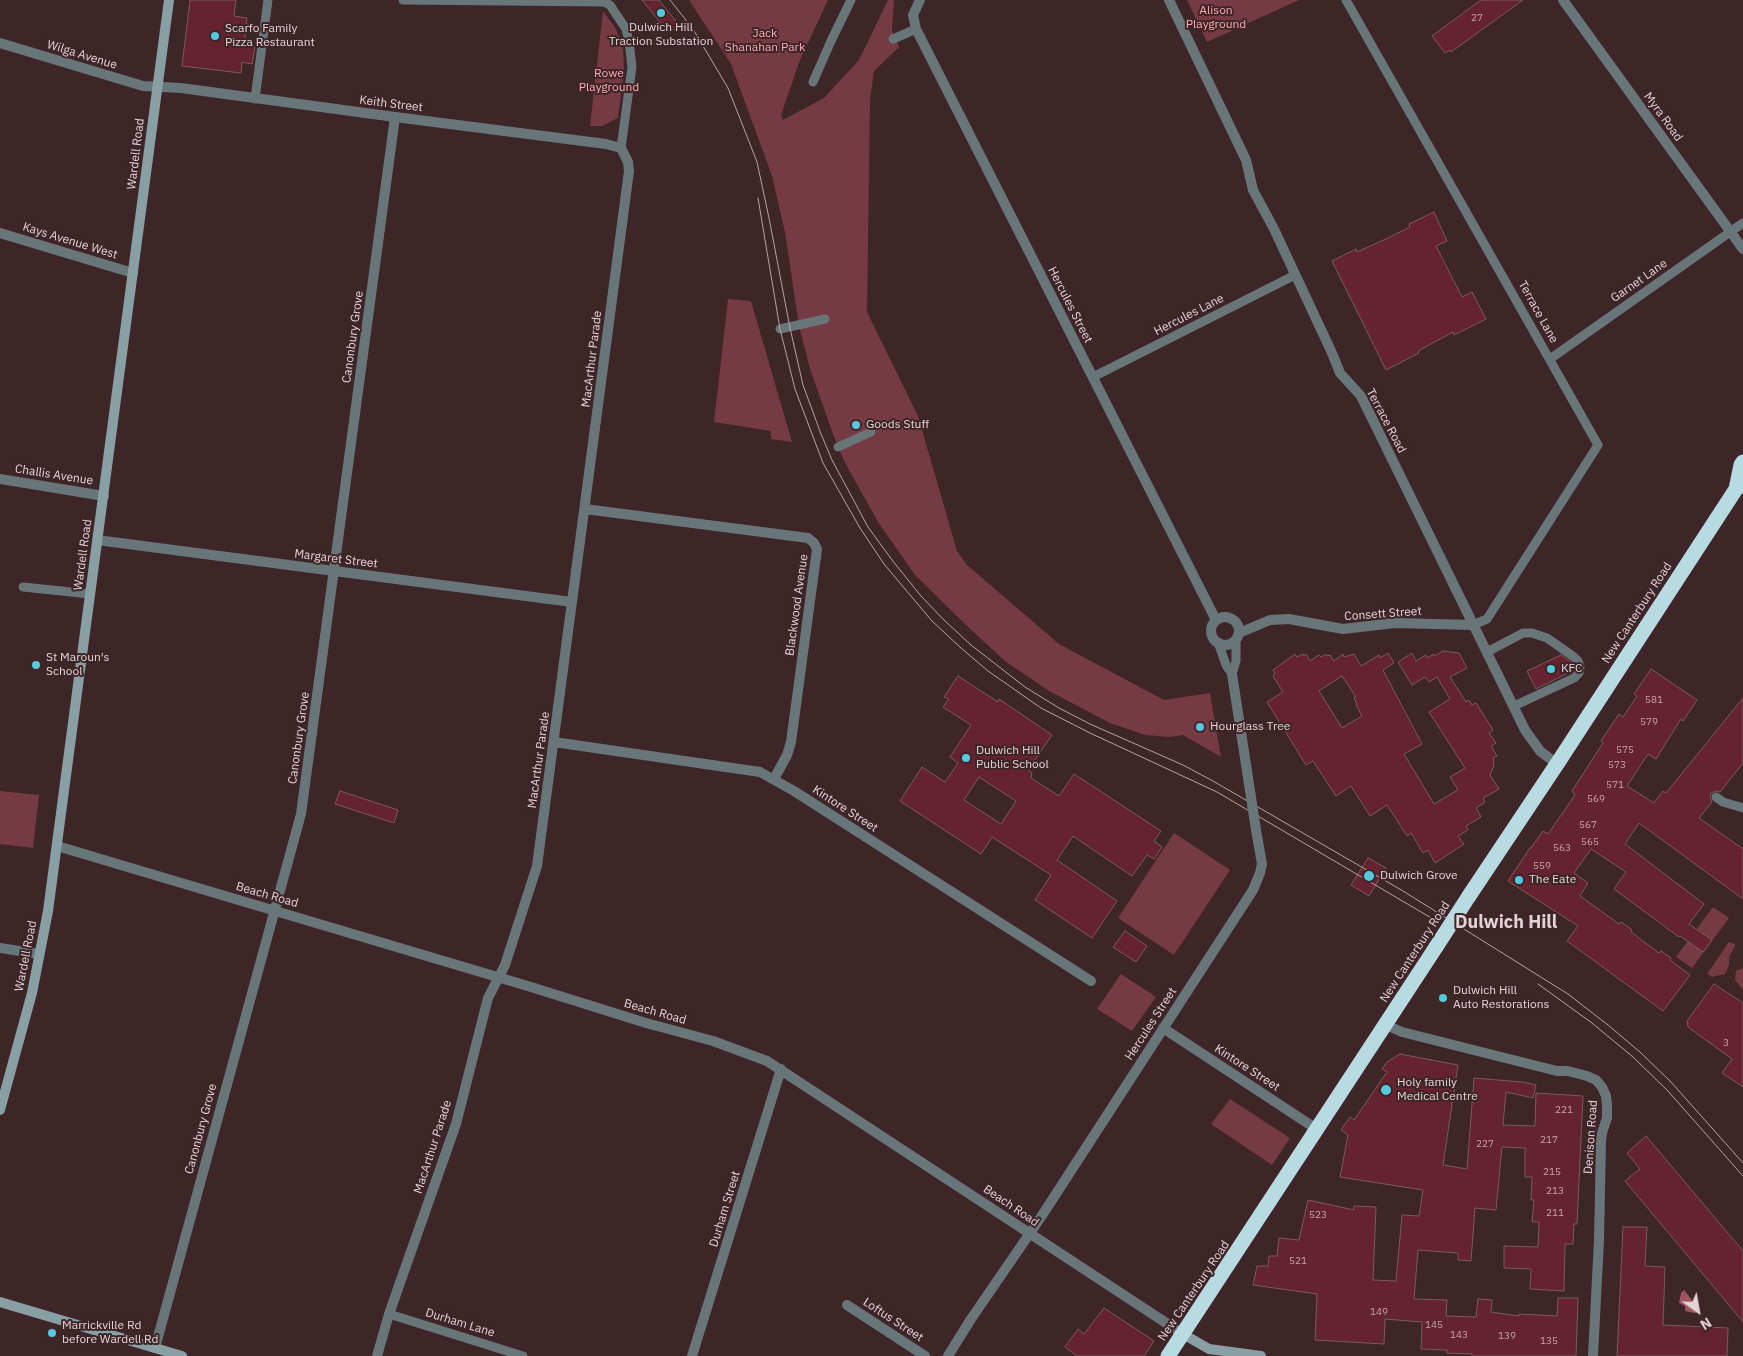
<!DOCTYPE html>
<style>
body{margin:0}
#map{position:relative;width:1743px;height:1356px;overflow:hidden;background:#3e2528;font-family:"IBM Plex Sans",sans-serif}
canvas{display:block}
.north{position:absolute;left:1673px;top:1286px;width:50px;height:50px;-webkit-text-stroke:4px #3e2528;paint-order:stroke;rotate:148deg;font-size:14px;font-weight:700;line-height:20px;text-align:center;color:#e4d3d5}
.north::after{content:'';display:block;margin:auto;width:18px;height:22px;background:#e4d3d5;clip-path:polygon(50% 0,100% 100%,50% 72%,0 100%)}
</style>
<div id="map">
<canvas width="1743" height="1356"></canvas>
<div class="north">N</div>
</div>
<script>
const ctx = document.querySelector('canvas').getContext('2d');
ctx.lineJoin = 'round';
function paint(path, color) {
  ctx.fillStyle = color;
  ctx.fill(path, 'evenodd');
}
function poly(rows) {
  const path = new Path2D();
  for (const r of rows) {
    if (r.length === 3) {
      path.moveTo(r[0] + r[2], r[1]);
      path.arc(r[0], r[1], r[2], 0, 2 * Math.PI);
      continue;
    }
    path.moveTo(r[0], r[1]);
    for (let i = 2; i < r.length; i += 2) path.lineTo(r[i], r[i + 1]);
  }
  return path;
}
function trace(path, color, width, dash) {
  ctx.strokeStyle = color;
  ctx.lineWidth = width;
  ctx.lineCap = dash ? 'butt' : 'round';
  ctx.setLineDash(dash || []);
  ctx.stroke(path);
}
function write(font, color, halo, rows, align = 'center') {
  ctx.font = font + ' "IBM Plex Sans",sans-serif';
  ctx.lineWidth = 4;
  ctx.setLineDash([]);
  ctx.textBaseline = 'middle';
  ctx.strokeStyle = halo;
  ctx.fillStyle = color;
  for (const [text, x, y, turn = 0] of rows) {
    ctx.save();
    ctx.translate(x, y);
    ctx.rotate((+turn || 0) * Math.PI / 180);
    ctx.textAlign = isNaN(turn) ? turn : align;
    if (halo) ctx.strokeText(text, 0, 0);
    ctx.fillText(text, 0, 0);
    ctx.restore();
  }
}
const green = poly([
 [689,0,828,0,800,60,781,115,783,120,824,98,859,60,888,0,894,0,892,30,899,47,874,71,870,99,867,312,918,416,957,551,967,565,1059,644,1164,700,1210,693,1221,757,1183,735,1169,737,1145,735,1110,723,1049,691,1005,661,966,625,915,575,878,522,844,461,833,434,810,369,799,326,785,232,772,176,731,64],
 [1187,0,1299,0,1207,42],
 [603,11,616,29,623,49,624,70,618,118,602,126,590,126],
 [728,299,751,301,792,442,771,439,771,431,714,422],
 [0,791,39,795,33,848,0,844],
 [1174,833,1230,870,1174,955,1118,918],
 [1713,907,1729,918,1692,968,1676,957],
 [1729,942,1735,944,1735,946,1729,957,1729,965,1725,974,1712,977,1707,974],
 [1743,968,1743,990,1735,980,1736,971],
 [1121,974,1156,997,1132,1031,1097,1009],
 [1230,1099,1290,1138,1272,1165,1211,1124]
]);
const water = poly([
 [1684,1290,1700,1310,1698,1312,1694,1313,1685,1311,1685,1306,1679,1303,1681,1293]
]);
const building = poly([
 [190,0,236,0,234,16,247,18,244,46,255,47,252,64,242,62,241,73,182,66,190,0],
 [642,0,659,0,679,25,669,33,642,0],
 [1481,0,1523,0,1451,52,1450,50,1445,53,1432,36,1481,0],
 [1434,212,1447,241,1436,246,1462,297,1472,292,1486,319,1454,335,1453,332,1418,351,1419,353,1386,370,1332,261,1356,249,1357,252,1388,238,1410,227,1409,224,1434,212],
 [1443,651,1459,653,1467,668,1450,677,1466,702,1469,700,1472,705,1476,703,1493,730,1489,733,1496,743,1491,746,1497,756,1493,758,1494,766,1490,775,1499,789,1483,798,1485,802,1476,808,1481,817,1466,826,1468,830,1458,836,1464,844,1435,863,1428,850,1423,853,1411,833,1407,836,1387,805,1370,816,1351,786,1336,796,1313,761,1306,765,1267,702,1283,692,1273,676,1275,674,1273,670,1295,654,1297,657,1303,654,1304,656,1306,654,1310,661,1319,655,1321,657,1326,654,1327,656,1330,655,1334,661,1343,654,1344,657,1354,654,1361,666,1379,655,1380,658,1388,653,1394,663,1383,670,1422,744,1404,754,1434,804,1458,790,1450,777,1465,768,1429,712,1450,699,1437,677,1429,682,1425,677,1412,685,1398,662,1412,653,1416,661,1426,655,1427,658,1434,654,1435,656,1443,651],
 [1342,676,1356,697,1354,698,1357,704,1356,705,1362,716,1342,728,1319,691,1342,676],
 [1561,655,1572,663,1569,664,1572,671,1536,689,1527,671,1561,655],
 [1651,669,1697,700,1683,721,1681,719,1656,759,1648,754,1627,786,1654,803,1663,791,1666,793,1743,698,1743,763,1720,792,1716,791,1711,793,1710,797,1712,802,1699,818,1743,849,1743,899,1639,823,1625,844,1704,904,1689,924,1712,940,1703,952,1680,936,1679,937,1614,889,1626,872,1591,849,1574,873,1588,883,1580,896,1619,924,1621,922,1632,930,1631,932,1659,953,1661,951,1671,958,1670,960,1690,975,1663,1011,1567,941,1578,926,1508,881,1530,848,1531,848,1543,831,1548,834,1575,795,1572,791,1603,743,1601,741,1619,714,1623,717,1637,696,1634,694,1651,669],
 [958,676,998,702,999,699,1052,735,1028,770,1032,773,1031,778,1059,796,1074,774,1161,831,1154,841,1162,847,1154,859,1147,855,1132,876,1073,836,1057,860,1117,901,1092,938,1035,900,1051,875,992,837,981,854,900,801,922,767,945,782,958,763,950,757,971,725,943,707,949,699,944,697,958,676],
 [979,777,1016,801,1001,824,964,800,979,777],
 [340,791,398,810,394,823,335,804,340,791],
 [1368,858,1386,868,1369,896,1351,885,1368,858],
 [1125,931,1147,946,1136,962,1113,947,1125,931],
 [1714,984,1743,1003,1743,1087,1722,1073,1732,1059,1688,1027,1687,1021,1714,984],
 [1400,1054,1458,1065,1443,1165,1467,1169,1474,1078,1522,1082,1536,1085,1533,1098,1506,1092,1503,1125,1535,1126,1536,1093,1583,1096,1577,1224,1574,1224,1573,1244,1565,1244,1564,1291,1530,1289,1531,1269,1504,1268,1504,1246,1538,1247,1539,1222,1532,1222,1534,1200,1531,1200,1532,1177,1525,1177,1525,1148,1502,1147,1496,1210,1475,1208,1471,1261,1458,1260,1458,1253,1418,1250,1414,1299,1447,1300,1446,1316,1476,1317,1478,1299,1492,1300,1491,1312,1519,1316,1519,1314,1557,1316,1558,1298,1578,1298,1576,1356,1472,1356,1472,1354,1447,1353,1447,1350,1421,1349,1422,1322,1385,1319,1384,1344,1315,1340,1317,1294,1253,1285,1257,1266,1268,1266,1269,1256,1277,1256,1279,1238,1299,1240,1308,1200,1354,1210,1354,1206,1376,1207,1373,1280,1396,1281,1402,1215,1419,1216,1423,1190,1340,1177,1348,1135,1341,1130,1350,1117,1354,1120,1387,1072,1382,1069,1387,1062,1400,1054],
 [1646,1136,1743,1251,1743,1322,1625,1181,1640,1169,1627,1153,1646,1136],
 [1623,1227,1647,1227,1645,1266,1665,1267,1663,1325,1728,1328,1727,1356,1617,1356,1623,1227],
 [1104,1308,1154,1341,1144,1356,1077,1356,1065,1347,1078,1329,1084,1334,1104,1308]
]);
const lane = poly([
 [403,0,604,2,610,5,626,29,629,41,632,67,621,148],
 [1346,0,1598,445,1487,619,1473,625],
 [893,39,916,29],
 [813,82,831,41,851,0],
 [255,99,268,0],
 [780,329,825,319],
 [1550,359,1743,223],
 [1093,377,1295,275],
 [838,447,871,432],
 [23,587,90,594],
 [1218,642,1226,665,1232,674],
 [1487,652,1523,633,1532,633,1547,638,1574,657,1578,661,1580,667,1579,673,1574,678,1514,706],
 [1232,674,1236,661,1236,640],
 [1716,797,1723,802,1743,808],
 [389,1314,523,1356]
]);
const street = poly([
 [920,0,913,15,916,29,1216,620],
 [1169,0,1246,160,1253,190,1274,229,1332,353,1340,373,1361,396,1525,730,1540,751,1557,764],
 [1563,0,1743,249],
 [0,43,143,86,181,88,395,117,606,144,621,148,628,162,629,171,537,866,505,965,488,998,456,1124,389,1314,377,1356],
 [0,233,133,273],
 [0,479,104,496],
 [585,509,808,538,814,543,817,549,791,742,787,755,774,779],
 [97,540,572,602],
 [1225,631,14],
 [1239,633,1270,620,1289,619,1343,629,1395,623,1473,625],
 [1232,674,1247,771],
 [554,742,760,772,794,791,1091,981],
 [57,846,531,987,646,1023,713,1041,767,1061,1183,1334],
 [0,948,39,954],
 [1386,1025,1402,1032,1557,1071,1568,1071,1587,1076,1596,1080,1602,1087,1606,1096,1607,1105,1607,1118,1602,1133,1601,1141,1599,1240,1593,1356],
 [1163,1028,1318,1130],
 [847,1305,925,1356],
 [155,1348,301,814,395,117],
 [692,1356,781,1069],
 [948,1356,971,1319,1041,1217,1253,890,1260,873,1262,864,1256,830]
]);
const secondary = poly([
 [0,1110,32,993,48,911,169,0],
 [0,1302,182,1356],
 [1183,1334,1209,1349,1261,1356]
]);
const highway = poly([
 [1736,489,1741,465,1743,462],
 [1469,896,1557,764,1736,489,1743,483],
 [1168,1356,1436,947]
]);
const tram = poly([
 [670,0,693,29,728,88,757,162,769,218,790,328,803,385,821,434,832,460,868,527,892,560,921,596,945,621,971,645,1025,687,1059,708,1090,724,1183,765,1213,781,1403,891,1568,994,1608,1025,1640,1052,1671,1082,1743,1163],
 [758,198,780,329,795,389,823,463,860,528,884,564,932,621,961,648,988,671,1041,708,1090,733,1217,792,1433,919],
 [1538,984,1592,1023,1633,1057,1667,1090,1743,1176]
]);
const streetBridge = poly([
 [1247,771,1256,830]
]);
const highwayBridge = poly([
 [1436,947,1469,896]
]);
const markers = [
 [661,13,5,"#55cadf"],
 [215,36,5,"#55cadf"],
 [856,425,5,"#55cadf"],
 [36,665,5,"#55cadf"],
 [1551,669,5,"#55cadf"],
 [1200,727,5,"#55cadf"],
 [966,758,5,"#55cadf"],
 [1369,876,6,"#55cadf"],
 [1519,880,5,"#55cadf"],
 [1443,998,5,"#55cadf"],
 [1386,1090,6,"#55cadf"],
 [52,1333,5,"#55cadf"]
];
const numberNames = [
 ["27",1477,18],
 ["581",1654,700],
 ["579",1649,722],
 ["575",1625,750],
 ["573",1617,765],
 ["571",1615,785],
 ["569",1596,799],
 ["567",1588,825],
 ["565",1590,842],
 ["563",1562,848],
 ["559",1542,866],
 ["3",1726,1043],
 ["221",1564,1110],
 ["217",1549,1140],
 ["227",1485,1144],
 ["215",1552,1172],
 ["213",1555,1191],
 ["211",1555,1213],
 ["523",1318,1215],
 ["521",1298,1261],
 ["149",1379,1312],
 ["145",1434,1325],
 ["143",1459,1335],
 ["139",1507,1336],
 ["135",1549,1341]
];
const parkNames = [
 ["Alison",1216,11],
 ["Playground",1216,25],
 ["Jack",765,34],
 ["Shanahan Park",765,48],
 ["Rowe",609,74],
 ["Playground",609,88]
];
const poiNames = [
 ["Dulwich Hill",661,28,"center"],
 ["Traction Substation",661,42,"center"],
 ["Scarfo Family",225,29],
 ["Pizza Restaurant",225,43],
 ["Goods Stuff",866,425],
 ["St Maroun's",46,658],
 ["School",46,672],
 ["KFC",1561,669],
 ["Hourglass Tree",1210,727],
 ["Dulwich Hill",976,751],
 ["Public School",976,765],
 ["Dulwich Grove",1380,876],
 ["The Eate",1529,880],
 ["Dulwich Hill",1453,991],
 ["Auto Restorations",1453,1005],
 ["Holy family",1397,1083],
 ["Medical Centre",1397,1097],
 ["Marrickville Rd",62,1326],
 ["before Wardell Rd",62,1340]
];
const streetNames = [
 ["Wilga Avenue",82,55,17],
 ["Keith Street",391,104,7],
 ["Myra Road",1663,117,54],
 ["Wardell Road",136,154,-83],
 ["Kays Avenue West",70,241,17],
 ["Garnet Lane",1639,281,-35],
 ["Hercules Street",1070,305,63],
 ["Terrace Lane",1538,312,61],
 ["Hercules Lane",1189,315,-27],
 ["Canonbury Grove",353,337,-82],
 ["MacArthur Parade",592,359,-83],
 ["Terrace Road",1386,421,62],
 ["Challis Avenue",54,475,9],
 ["Wardell Road",83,555,-82],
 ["Margaret Street",336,559,7],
 ["Blackwood Avenue",797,605,-82],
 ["New Canterbury Road",1637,613,-57],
 ["Consett Street",1383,614,-4],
 ["Canonbury Grove",299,738,-82],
 ["MacArthur Parade",539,760,-82],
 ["Kintore Street",845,809,33],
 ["Beach Road",267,895,16],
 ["New Canterbury Road",1415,952,-57],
 ["Wardell Road",26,956,-79],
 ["Beach Road",655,1012,16],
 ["Hercules Street",1151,1024,-57],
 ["Kintore Street",1247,1068,33],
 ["Canonbury Grove",201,1129,-75],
 ["Denison Road",1591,1137,-86],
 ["MacArthur Parade",433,1147,-72],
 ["Beach Road",1011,1206,34],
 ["Durham Street",725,1209,-73],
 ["New Canterbury Road",1194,1291,-56],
 ["Loftus Street",893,1320,33],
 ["Durham Lane",460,1323,17]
];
const districtNames = [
 ["Dulwich Hill",1506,923]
];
paint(green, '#753a43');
paint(water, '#9c545f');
paint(building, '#652230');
trace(building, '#795c5f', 1);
trace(lane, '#687679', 9);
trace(street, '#687679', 10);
trace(secondary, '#889fa4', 10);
trace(highway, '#b8dbe3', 15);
trace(tram, '#b6a3a5', 1);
trace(streetBridge, '#687679', 10);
trace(highwayBridge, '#b8dbe3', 15);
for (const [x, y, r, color] of markers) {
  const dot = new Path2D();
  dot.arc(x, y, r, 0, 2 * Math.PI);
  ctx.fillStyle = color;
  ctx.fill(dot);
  trace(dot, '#3e2528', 2);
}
write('10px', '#c4a7ac', null, numberNames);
write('12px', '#ffaab4', '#3e2528', parkNames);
write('12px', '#e4d3d5', '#3e2528', poiNames, 'left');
write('12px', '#e4d3d5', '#3e2528', streetNames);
write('bold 18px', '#e4d3d5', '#3e2528', districtNames);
</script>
